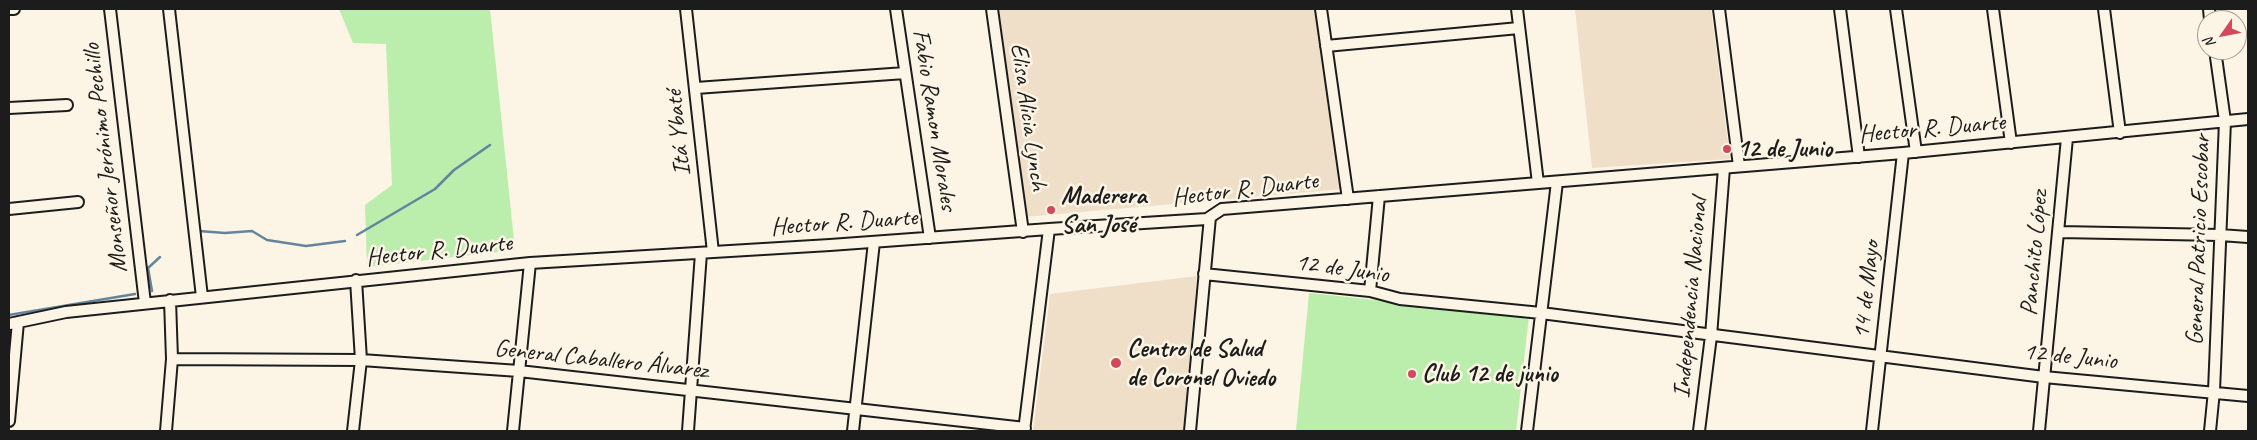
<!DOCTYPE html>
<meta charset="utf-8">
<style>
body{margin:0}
#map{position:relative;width:2257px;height:440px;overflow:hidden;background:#fcf5e5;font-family:Caveat,sans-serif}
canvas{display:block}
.frame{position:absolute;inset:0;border:10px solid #1c1c1c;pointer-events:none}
.north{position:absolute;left:2197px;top:10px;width:50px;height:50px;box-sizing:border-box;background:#fcf5e5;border:1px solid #a29e95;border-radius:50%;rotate:237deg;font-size:14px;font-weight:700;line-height:20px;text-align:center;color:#1c1c1c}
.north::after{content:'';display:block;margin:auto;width:18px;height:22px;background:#d1495b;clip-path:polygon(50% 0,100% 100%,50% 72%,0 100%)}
</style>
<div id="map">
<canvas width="2257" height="440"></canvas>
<div class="frame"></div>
<div class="north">N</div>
</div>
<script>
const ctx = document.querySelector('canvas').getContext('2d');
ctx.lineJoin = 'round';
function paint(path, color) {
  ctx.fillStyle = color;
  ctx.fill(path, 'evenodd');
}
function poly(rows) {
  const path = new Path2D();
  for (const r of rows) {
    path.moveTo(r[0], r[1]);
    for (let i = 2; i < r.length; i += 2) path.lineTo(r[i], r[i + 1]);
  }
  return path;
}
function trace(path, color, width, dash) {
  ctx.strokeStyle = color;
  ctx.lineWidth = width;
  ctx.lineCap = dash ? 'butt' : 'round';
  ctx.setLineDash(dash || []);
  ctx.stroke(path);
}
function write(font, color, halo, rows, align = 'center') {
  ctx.font = font + ' Caveat,sans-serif';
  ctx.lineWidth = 5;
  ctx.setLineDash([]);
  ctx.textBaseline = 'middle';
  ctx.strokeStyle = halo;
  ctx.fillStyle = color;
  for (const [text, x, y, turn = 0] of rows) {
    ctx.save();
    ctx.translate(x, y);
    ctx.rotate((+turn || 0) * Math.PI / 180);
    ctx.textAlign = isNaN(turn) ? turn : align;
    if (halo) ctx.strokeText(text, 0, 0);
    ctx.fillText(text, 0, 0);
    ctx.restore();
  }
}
const built = poly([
 [996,9,1320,9,1343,189,1025,217],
 [1575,9,1711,9,1730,159,1592,168],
 [1197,276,1183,431,1033,431,1050,294]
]);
const green = poly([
 [339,9,490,9,515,250,367,267,365,205,392,185,386,44,353,43],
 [1309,293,1529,316,1516,431,1296,431]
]);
const stream = poly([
 [199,231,225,233,252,231,267,240,306,246,345,241],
 [357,235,435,189,454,170,490,145],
 [152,291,148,268,160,257],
 [9,315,135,294]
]);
const minor = poly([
 [9,9,14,9],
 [110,9,145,303],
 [169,9,202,297],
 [686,9,713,252],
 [896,9,930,238],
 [992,9,1023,232],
 [1321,9,1348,199],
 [1517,9,1538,183],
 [1719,9,1739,166],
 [1840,9,1859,157],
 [1896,9,1916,152],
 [1993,9,2011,143],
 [2104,9,2120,133],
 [2209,9,2210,20],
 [1326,46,1519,28],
 [696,88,905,73],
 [9,108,67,105],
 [9,209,78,202],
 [2059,232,2220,235,2248,237],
 [1204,274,1370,291,1400,299,1541,313,2044,377,2248,396],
 [1370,291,1379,196],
 [9,324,66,312,530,263,830,245,1049,229,1207,219,1222,209,1903,153,2248,119],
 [172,359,361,360,519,371,1025,428],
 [9,421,18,322],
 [166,431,172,359,170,300],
 [353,431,361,360,356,280],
 [513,431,530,263],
 [688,431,701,253],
 [853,431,874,242],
 [1024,431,1049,229],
 [1190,431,1210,217],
 [1527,431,1557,182],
 [1699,431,1711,336,1724,168],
 [1872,431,1903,153],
 [2039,431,2067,138],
 [2210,431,2214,391,2225,121,2215,50]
]);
const markers = [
 [1727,149,5,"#d1495b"],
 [1051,210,5,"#d1495b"],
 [1116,363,6,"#d1495b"],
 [1412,374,5,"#d1495b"]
];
const streetNames = [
 ["Elisa Alicia Lynch",1028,117,82],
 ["Fabio Ramon Morales",934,120,81],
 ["Hector R. Duarte",1932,129,-5],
 ["Itá Ybaté",679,133,-96],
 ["Monseñor Jerónimo Pechillo",106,158,-97],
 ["Hector R. Duarte",1245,190,-7],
 ["Hector R. Duarte",844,223,-4],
 ["General Patricio Escobar",2199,240,-88],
 ["Hector R. Duarte",439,251,-6],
 ["Panchito López",2035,253,-85],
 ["12 de Junio",1342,269,8],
 ["14 de Mayo",1867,290,-84],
 ["Independencia Nacional",1691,298,-85],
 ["12 de Junio",2070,357,6],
 ["General Caballero Álvarez",601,360,6]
];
const poiNames = [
 ["12 de Junio",1737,149],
 ["Maderera",1061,196],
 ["San José",1061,225],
 ["Centro de Salud",1127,349],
 ["de Coronel Oviedo",1127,378],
 ["Club 12 de junio",1422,374]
];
paint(built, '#efdec8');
paint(green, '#bbedad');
trace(stream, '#63849c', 2.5);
trace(minor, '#1c1c1c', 14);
trace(minor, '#fcf5e5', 10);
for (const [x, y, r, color] of markers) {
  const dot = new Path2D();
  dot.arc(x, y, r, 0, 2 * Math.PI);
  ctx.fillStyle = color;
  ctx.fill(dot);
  trace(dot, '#fcf5e5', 2);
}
write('25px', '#1c1c1c', '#fcf5e5', streetNames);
write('bold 25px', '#1c1c1c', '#fcf5e5', poiNames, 'left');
</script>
